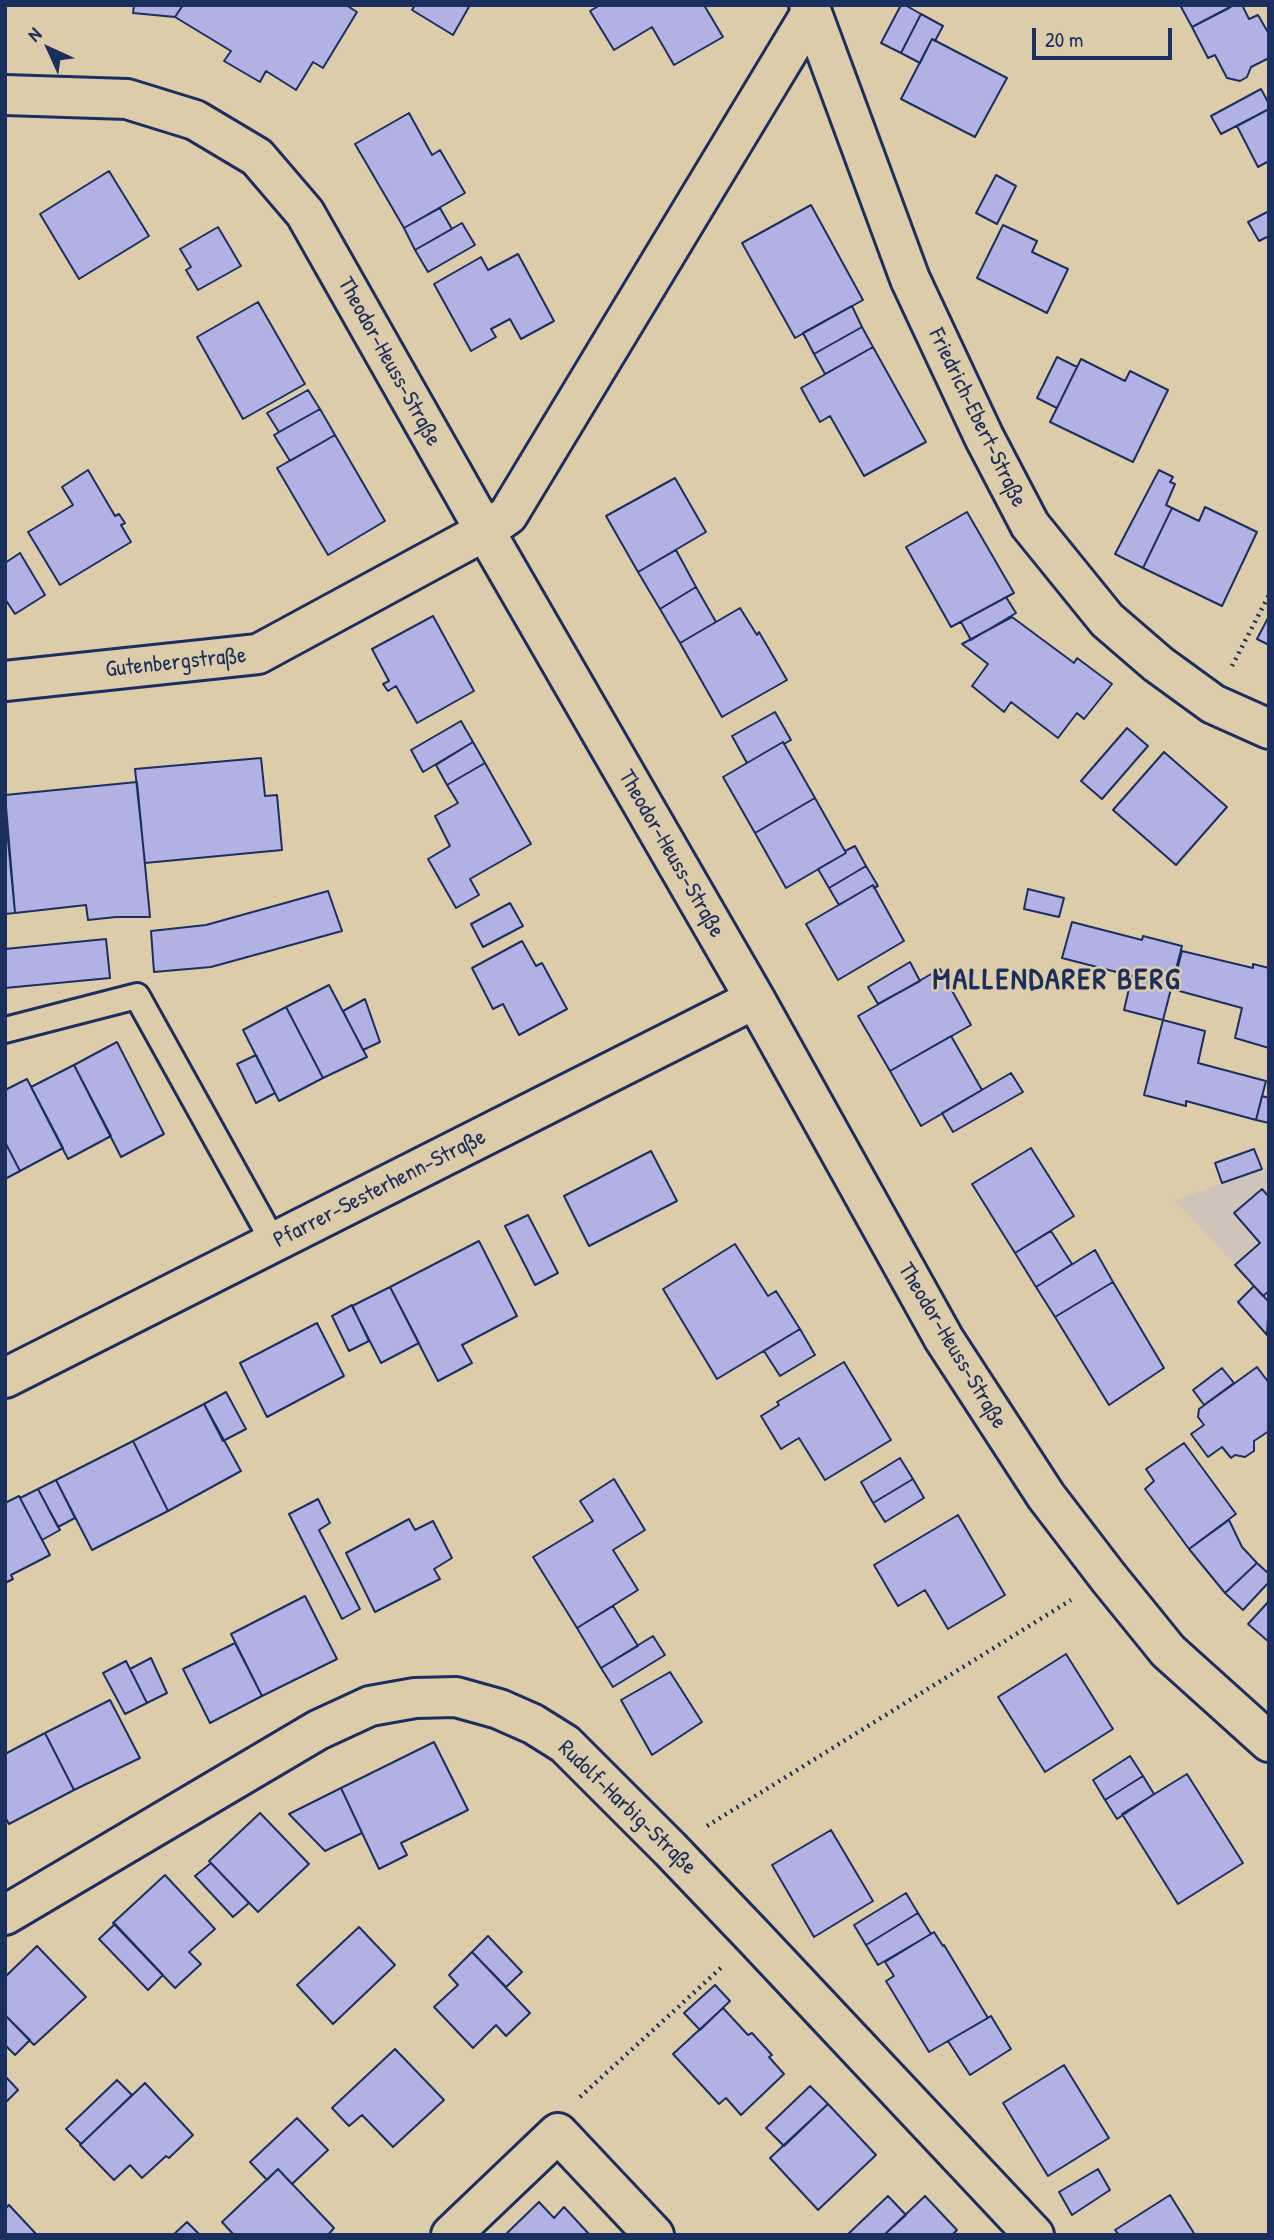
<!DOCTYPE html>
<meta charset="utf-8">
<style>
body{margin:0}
#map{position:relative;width:1274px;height:2240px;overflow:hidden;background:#ddcca9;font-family:"Patrick Hand",sans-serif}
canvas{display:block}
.frame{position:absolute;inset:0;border:7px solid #1b2f5e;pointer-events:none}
.north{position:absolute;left:14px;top:14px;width:70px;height:70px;-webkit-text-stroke:5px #ddcca9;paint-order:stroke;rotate:315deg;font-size:19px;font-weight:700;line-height:28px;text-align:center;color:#1b2f5e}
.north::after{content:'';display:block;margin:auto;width:24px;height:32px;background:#1b2f5e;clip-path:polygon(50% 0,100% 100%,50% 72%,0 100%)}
.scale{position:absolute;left:1032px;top:28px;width:140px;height:32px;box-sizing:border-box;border:4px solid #1b2f5e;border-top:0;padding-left:9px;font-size:21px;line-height:24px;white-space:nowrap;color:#1b2f5e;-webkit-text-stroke:5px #ddcca9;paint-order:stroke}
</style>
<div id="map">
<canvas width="1274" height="2240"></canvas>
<div class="frame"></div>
<div class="north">N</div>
<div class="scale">20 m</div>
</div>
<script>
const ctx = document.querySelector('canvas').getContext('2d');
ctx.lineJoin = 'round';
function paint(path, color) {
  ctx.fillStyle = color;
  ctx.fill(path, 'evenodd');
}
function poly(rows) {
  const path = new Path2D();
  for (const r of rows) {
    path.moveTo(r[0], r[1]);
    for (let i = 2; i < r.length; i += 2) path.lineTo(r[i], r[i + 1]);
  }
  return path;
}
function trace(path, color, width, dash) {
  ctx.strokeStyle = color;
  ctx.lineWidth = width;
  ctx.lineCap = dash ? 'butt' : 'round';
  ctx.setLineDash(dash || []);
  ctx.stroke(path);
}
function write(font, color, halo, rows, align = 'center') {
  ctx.font = font + ' "Patrick Hand",sans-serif';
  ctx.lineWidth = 5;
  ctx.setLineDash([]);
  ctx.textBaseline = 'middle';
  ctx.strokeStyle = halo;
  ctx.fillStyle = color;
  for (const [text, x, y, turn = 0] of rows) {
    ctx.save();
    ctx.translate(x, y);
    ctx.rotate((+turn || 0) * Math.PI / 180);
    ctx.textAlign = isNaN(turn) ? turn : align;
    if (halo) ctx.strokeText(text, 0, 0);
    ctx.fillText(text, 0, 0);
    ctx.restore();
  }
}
const built = poly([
 [1269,1167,1269,1302,1175,1200]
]);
const building = poly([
 [134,5,183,5,175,17,133,13,134,5],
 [183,5,346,5,357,12,323,68,313,62,296,90,266,71,260,82,224,61,231,51,175,17,183,5],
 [415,5,470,5,453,35,412,10,415,5],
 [600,5,704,5,723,37,674,65,652,27,614,50,590,11,600,5],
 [901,5,905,5,921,14,901,53,881,43,901,5],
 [1180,5,1227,5,1229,8,1192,27,1180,5],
 [1234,5,1242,5,1249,19,1258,15,1269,34,1269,58,1251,67,1247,77,1240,81,1227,78,1215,55,1208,58,1192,27,1234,5],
 [921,14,943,26,935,41,932,39,920,63,901,53,921,14],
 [932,39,1007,78,975,137,901,99,932,39],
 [1261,89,1269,104,1269,109,1221,134,1211,116,1261,89],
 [1269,109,1269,161,1258,167,1237,126,1269,109],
 [409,113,432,155,440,150,465,193,404,228,355,144,409,113],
 [109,171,149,236,79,279,40,214,109,171],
 [996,175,1016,186,997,224,976,213,996,175],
 [811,205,863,300,795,338,742,243,811,205],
 [440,208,452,229,415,250,404,228,440,208],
 [1269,211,1269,236,1259,241,1248,222,1269,211],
 [462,223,475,245,428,272,415,250,462,223],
 [1003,225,1037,241,1032,252,1068,269,1047,313,977,278,1003,225],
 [218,227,241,266,198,290,186,270,191,267,180,249,218,227],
 [518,254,554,321,521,339,510,319,491,329,496,337,471,351,434,284,481,257,488,270,518,254],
 [258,302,305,384,243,419,197,337,258,302],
 [852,306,862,327,814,354,803,333,852,306],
 [862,327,873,347,825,374,814,354,862,327],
 [873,347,926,442,864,476,830,416,820,422,801,388,873,347],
 [1057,357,1077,367,1057,408,1037,398,1057,357],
 [1081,359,1125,381,1130,371,1168,390,1133,462,1050,422,1081,359],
 [308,390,320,409,279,432,267,413,308,390],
 [320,409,335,435,290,461,274,435,320,409],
 [335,435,385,521,328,555,277,468,335,435],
 [88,470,115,516,119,514,125,523,121,525,131,542,60,585,28,532,73,505,62,487,88,470],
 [1159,470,1173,477,1170,482,1175,484,1166,505,1172,508,1143,568,1115,554,1159,470],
 [675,478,706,532,638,572,606,516,675,478],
 [1205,507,1257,532,1222,606,1143,568,1172,508,1199,521,1205,507],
 [967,512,1014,593,951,627,906,547,967,512],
 [676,550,696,587,660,609,638,572,676,550],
 [20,553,45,595,15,614,5,599,5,563,20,553],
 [696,587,716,622,680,643,660,609,696,587],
 [1006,597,1016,613,971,640,961,622,1006,597],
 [740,608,757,635,759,632,787,680,722,717,680,643,740,608],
 [433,616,474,691,417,723,396,686,388,691,383,684,389,681,372,649,433,616],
 [1269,616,1269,645,1257,639,1269,616],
 [1012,617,1074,663,1077,658,1112,684,1084,719,1077,713,1058,738,1011,702,1004,712,972,686,988,664,962,644,1012,617],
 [775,712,791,740,784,744,783,742,747,763,732,736,775,712],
 [461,721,473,742,423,772,411,750,461,721],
 [1127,728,1148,746,1102,799,1081,781,1127,728],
 [473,742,485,763,447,785,436,765,473,742],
 [783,742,815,798,755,833,723,777,783,742],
 [1164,752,1227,807,1176,865,1113,810,1164,752],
 [261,758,265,796,277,795,282,850,145,863,135,769,261,758],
 [485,763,531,844,470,879,479,895,456,908,428,859,450,846,435,816,458,803,447,785,485,763],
 [137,782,150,917,116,917,88,920,86,905,15,913,5,795,137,782],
 [815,798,846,853,786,888,755,833,815,798],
 [5,808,15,913,5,914,5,808],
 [855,846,866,866,829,888,818,869,846,853,845,851,855,846],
 [866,866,878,886,874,888,873,885,839,905,829,888,866,866],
 [873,885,904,941,838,980,806,924,873,885],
 [1028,889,1064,898,1059,917,1024,909,1028,889],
 [328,891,342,931,211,967,154,972,151,931,206,925,328,891],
 [510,903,523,926,483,947,471,924,510,903],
 [1072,922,1142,940,1143,936,1182,946,1163,1020,1124,1010,1132,976,1062,958,1072,922],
 [106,939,110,978,5,988,5,949,106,939],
 [522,941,536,966,542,963,567,1009,519,1035,503,1004,493,1009,472,968,522,941],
 [1182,951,1253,968,1253,964,1269,968,1269,1048,1235,1038,1242,1008,1172,989,1182,951],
 [910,962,920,981,878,1004,868,987,910,962],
 [940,969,971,1025,890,1071,858,1016,940,969],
 [329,985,367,1057,323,1078,286,1007,329,985],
 [365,999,380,1042,363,1050,343,1011,365,999],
 [286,1007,323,1078,279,1101,243,1030,286,1007],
 [1163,1020,1205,1031,1198,1063,1266,1081,1256,1120,1186,1101,1186,1106,1144,1095,1163,1020],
 [951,1036,982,1090,921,1126,890,1071,951,1036],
 [117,1042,164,1134,121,1157,74,1065,117,1042],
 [256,1055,275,1093,256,1103,237,1064,256,1055],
 [74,1065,111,1136,68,1159,31,1087,74,1065],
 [1011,1073,1023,1092,953,1132,942,1113,1011,1073],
 [27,1079,63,1148,20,1171,5,1142,5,1090,27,1079],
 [1262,1096,1269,1098,1269,1123,1256,1120,1262,1096],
 [5,1142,20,1171,5,1179,5,1142],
 [1031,1148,1074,1216,1015,1253,972,1184,1031,1148],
 [1254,1149,1262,1169,1222,1183,1215,1163,1254,1149],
 [651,1151,677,1201,589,1246,564,1196,651,1151],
 [1262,1189,1269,1197,1269,1291,1263,1296,1235,1265,1260,1243,1234,1213,1262,1189],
 [528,1215,558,1273,535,1285,505,1226,528,1215],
 [1051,1231,1072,1264,1036,1287,1015,1253,1051,1231],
 [479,1241,517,1316,462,1345,472,1363,438,1381,390,1287,479,1241],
 [735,1244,768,1296,776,1291,800,1329,717,1379,663,1289,735,1244],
 [1095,1250,1113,1282,1055,1317,1036,1287,1095,1250],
 [1113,1282,1164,1368,1109,1405,1055,1317,1113,1282],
 [1254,1286,1269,1302,1267,1335,1238,1302,1254,1286],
 [390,1287,419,1343,381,1363,352,1306,390,1287],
 [352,1305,369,1341,349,1351,332,1316,352,1305],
 [317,1323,344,1376,267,1417,240,1363,317,1323],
 [800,1329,815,1355,780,1376,764,1351,800,1329],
 [844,1362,891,1440,825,1480,799,1438,781,1449,761,1416,779,1405,777,1402,844,1362],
 [1257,1367,1269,1383,1269,1431,1254,1441,1254,1451,1245,1457,1235,1455,1231,1458,1222,1447,1208,1457,1191,1434,1204,1425,1198,1417,1199,1409,1257,1367],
 [1222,1368,1234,1383,1204,1405,1193,1390,1222,1368],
 [226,1392,246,1429,223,1441,204,1404,226,1392],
 [204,1404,241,1471,168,1511,133,1441,204,1404],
 [133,1441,168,1511,92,1550,56,1480,133,1441],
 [1184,1443,1236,1514,1189,1549,1145,1489,1154,1481,1146,1469,1184,1443],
 [900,1458,913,1479,873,1503,861,1482,900,1458],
 [614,1479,645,1530,613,1550,638,1590,577,1628,533,1557,593,1521,580,1501,614,1479],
 [913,1479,924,1498,885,1522,873,1503,913,1479],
 [56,1480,75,1518,58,1527,38,1489,56,1480],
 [38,1489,60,1530,42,1540,20,1498,38,1489],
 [19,1496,50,1555,11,1575,13,1579,5,1583,5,1503,19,1496],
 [318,1499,330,1523,319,1530,360,1609,342,1619,289,1514,318,1499],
 [958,1515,1005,1595,948,1629,925,1590,898,1606,874,1565,958,1515],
 [409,1519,415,1530,433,1521,452,1558,434,1569,440,1579,375,1612,346,1553,409,1519],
 [1229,1520,1242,1547,1257,1563,1225,1593,1189,1549,1229,1520],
 [1257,1563,1269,1574,1269,1582,1243,1610,1225,1593,1257,1563],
 [305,1596,337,1659,262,1696,231,1634,305,1596],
 [1269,1601,1269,1642,1248,1624,1269,1601],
 [613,1606,638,1646,601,1668,577,1628,613,1606],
 [653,1636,665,1655,613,1687,601,1668,653,1636],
 [235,1643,262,1696,210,1723,183,1669,235,1643],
 [1066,1654,1113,1729,1045,1772,998,1697,1066,1654],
 [151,1658,167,1693,147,1703,130,1669,151,1658],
 [126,1661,147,1703,125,1714,103,1673,126,1661],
 [670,1672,702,1722,652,1755,621,1700,670,1672],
 [110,1700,140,1758,74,1790,45,1733,110,1700],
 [45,1733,74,1790,9,1824,5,1817,5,1754,45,1733],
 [434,1742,468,1810,401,1843,407,1855,379,1869,341,1788,434,1742],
 [1130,1756,1143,1776,1105,1800,1093,1780,1130,1756],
 [1187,1774,1243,1863,1178,1904,1122,1814,1187,1774],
 [1143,1776,1154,1794,1117,1819,1105,1800,1143,1776],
 [341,1788,362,1833,325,1851,289,1814,341,1788],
 [260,1813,309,1864,258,1912,209,1861,260,1813],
 [831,1830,873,1901,814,1937,772,1865,831,1830],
 [211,1863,249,1903,233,1917,195,1876,211,1863],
 [165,1875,215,1929,189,1952,201,1964,175,1988,113,1923,165,1875],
 [906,1893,918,1913,866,1945,854,1925,906,1893],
 [918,1913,931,1934,878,1965,866,1945,918,1913],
 [115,1924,163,1975,148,1990,99,1939,115,1924],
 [359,1927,395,1965,333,2024,297,1985,359,1927],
 [934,1932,943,1946,944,1945,988,2018,929,2052,886,1981,894,1976,885,1962,934,1932],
 [488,1936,522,1972,506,1987,472,1952,488,1936],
 [37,1946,86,1997,34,2045,5,2015,5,1977,37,1946],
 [472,1952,530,2013,506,2036,496,2025,473,2048,434,2007,458,1985,449,1975,472,1952],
 [715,1985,730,2001,700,2030,684,2013,715,1985],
 [723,2008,748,2035,752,2033,772,2055,769,2057,784,2074,741,2115,726,2098,719,2104,673,2054,723,2008],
 [5,2015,30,2040,15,2055,5,2045,5,2015],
 [991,2016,1011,2049,970,2075,948,2041,991,2016],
 [395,2049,444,2100,393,2147,362,2115,349,2126,332,2108,395,2049],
 [1064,2065,1109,2138,1048,2176,1003,2103,1064,2065],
 [5,2076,18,2090,5,2103,5,2076],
 [117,2080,132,2095,81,2144,66,2129,117,2080],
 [145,2083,193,2135,169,2158,166,2156,142,2178,130,2165,114,2180,80,2145,145,2083],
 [810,2086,828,2104,784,2146,766,2128,810,2086],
 [828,2104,876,2155,818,2210,770,2158,828,2104],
 [297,2118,328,2150,292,2184,278,2169,267,2180,250,2162,297,2118],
 [278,2169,334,2228,328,2235,234,2235,222,2222,278,2169],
 [1098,2169,1110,2190,1072,2215,1059,2192,1098,2169],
 [1170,2195,1195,2235,1119,2235,1115,2230,1170,2195],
 [888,2196,906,2215,884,2235,847,2235,888,2196],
 [925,2196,957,2230,952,2235,884,2235,925,2196],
 [539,2202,554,2218,564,2207,588,2233,586,2235,505,2235,539,2202],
 [9,2205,37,2235,5,2235,5,2209,9,2205],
 [187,2222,200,2235,173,2235,187,2222]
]);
const path = poly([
 [1232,666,1269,595],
 [707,1826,1071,1600],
 [580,2097,723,1966]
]);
const lane = poly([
 [5,1030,137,996,274,1243]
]);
const street = poly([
 [809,5,910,279,984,437,1030,525,1107,620,1158,664,1213,704,1269,729],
 [5,95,127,99,195,120,257,157,305,213,485,531,755,999,944,1339,1046,1496,1108,1577,1168,1651,1269,1742],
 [5,681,258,654,485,531,508,515,811,13],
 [5,1378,755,999],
 [5,1915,318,1730,370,1706,415,1698,456,1697,499,1709,533,1724,565,1744,670,1849,754,1937,1034,2235],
 [451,2235,558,2133,654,2235]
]);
const streetNames = [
 ["Theodor-Heuss-Straße",389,362,61],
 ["Friedrich-Ebert-Straße",977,418,64],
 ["Gutenbergstraße",176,663,-6],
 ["Theodor-Heuss-Straße",671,854,60],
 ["Pfarrer-Sesterhenn-Straße",380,1189,-27],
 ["Theodor-Heuss-Straße",952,1346,59],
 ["Rudolf-Harbig-Straße",627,1808,44]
];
const districtNames = [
 ["MALLENDARER BERG",1057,981]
];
paint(built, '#d0c4ba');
paint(building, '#b2b1e3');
trace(building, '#1b2f5e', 2);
trace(lane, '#1b2f5e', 30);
trace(street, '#1b2f5e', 44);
trace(path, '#1b2f5e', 4.5, [2, 5]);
trace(lane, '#ddcca9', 24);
trace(street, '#ddcca9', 38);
write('23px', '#1b2f5e', '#ddcca9', streetNames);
ctx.letterSpacing = '2px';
write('bold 30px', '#1b2f5e', '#ddcca9', districtNames);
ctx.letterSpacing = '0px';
</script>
